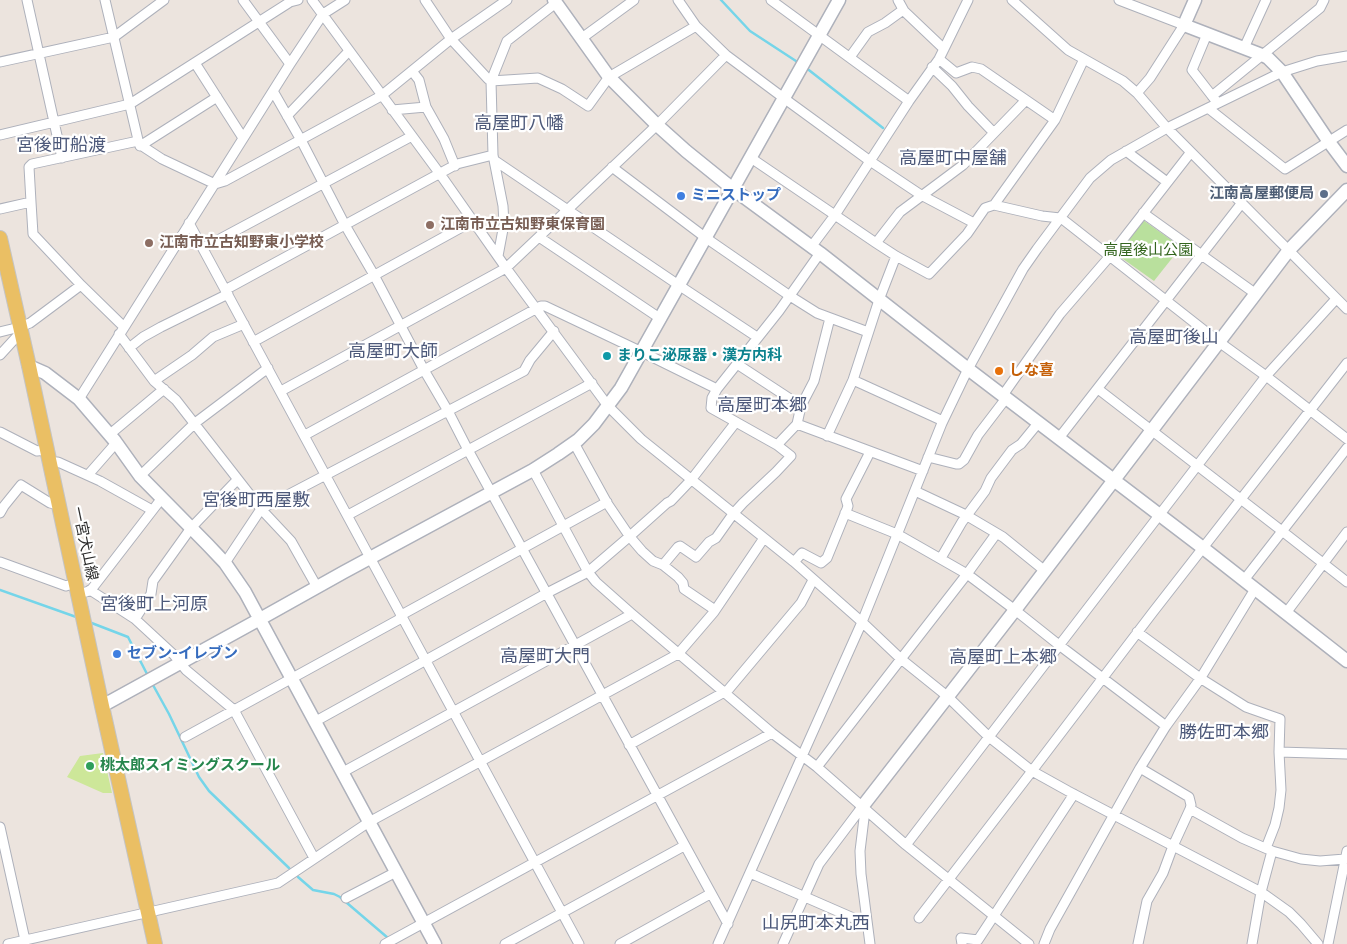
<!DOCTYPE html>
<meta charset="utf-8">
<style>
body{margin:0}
canvas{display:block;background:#ece4de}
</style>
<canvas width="1347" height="944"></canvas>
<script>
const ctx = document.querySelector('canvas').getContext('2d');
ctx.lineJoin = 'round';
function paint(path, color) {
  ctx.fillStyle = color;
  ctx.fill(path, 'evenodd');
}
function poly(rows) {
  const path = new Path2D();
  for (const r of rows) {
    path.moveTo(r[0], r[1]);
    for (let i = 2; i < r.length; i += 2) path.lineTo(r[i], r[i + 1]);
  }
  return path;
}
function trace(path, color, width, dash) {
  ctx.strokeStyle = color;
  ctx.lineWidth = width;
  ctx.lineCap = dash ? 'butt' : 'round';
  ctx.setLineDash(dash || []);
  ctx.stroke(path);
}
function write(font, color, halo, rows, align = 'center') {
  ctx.font = font + ' Roboto,"Noto Sans JP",sans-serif';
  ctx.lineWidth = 4.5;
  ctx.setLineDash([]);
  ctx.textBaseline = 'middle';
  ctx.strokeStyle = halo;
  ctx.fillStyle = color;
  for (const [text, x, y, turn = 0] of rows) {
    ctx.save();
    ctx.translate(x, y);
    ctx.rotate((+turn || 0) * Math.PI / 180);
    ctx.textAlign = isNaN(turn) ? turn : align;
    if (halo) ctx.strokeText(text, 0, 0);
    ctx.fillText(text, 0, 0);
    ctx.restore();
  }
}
const green = poly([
 [1143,220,1181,247,1154,281,1116,254]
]);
const pitch = poly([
 [103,753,112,793,103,793,67,777,80,756]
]);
const stream = poly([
 [721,0,750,31,799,63],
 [805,67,883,128],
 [0,590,79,618],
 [89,622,128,637,147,674],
 [153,685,169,714,199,777,209,791,289,868],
 [298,877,313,890,334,894,340,897,395,944]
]);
const street = poly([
 [27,0,62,158],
 [105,0,139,144,162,159,215,184,225,181,381,96,451,39,507,0],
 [243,0,290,64],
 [312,0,440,174,506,268,608,406,641,439,794,562,862,622,901,659,947,696,989,737,1032,771,1068,791,1261,892,1289,912,1301,924,1318,944],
 [425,0,451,39,488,79,491,81,538,78,562,89,588,106,609,77,696,26],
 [678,0,696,26,726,55,785,99,870,161,921,195,974,223],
 [771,0,909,101],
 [898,0,904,11,944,49],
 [1012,0,1068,50,1123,81,1137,93,1167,128,1347,309],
 [1119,0,1184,25,1150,78,1137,93],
 [1207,34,1192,70,1216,101],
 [582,38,634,0],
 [1244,48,1266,0],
 [850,57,868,32,885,23,903,10],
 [0,62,114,37,164,0],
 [195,63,243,138],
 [932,67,952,86,968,106,994,133],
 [412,71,419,80,426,107,444,139,455,166],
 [273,91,301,140,345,225,374,275,424,370,448,411,468,450,728,924],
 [1212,96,1320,8,1324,0],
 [1026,100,1055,120],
 [1208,108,1285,169,1347,130],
 [392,110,426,107],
 [287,116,349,51],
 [0,135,130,104,290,2,298,0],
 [140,146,217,97],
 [1126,151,1167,182],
 [751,158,876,243,896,256,929,274,967,234,985,208,994,205,1055,120,1084,59],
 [494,160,680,286,757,337],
 [612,167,706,238,790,296,817,313,868,332],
 [31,202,33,234,81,285],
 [994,205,1042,216,1060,218],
 [0,209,31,202,29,167,32,164,138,141],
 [1143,213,1256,294],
 [1061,218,1219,342,1266,376,1347,439],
 [189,223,579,944],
 [539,237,661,319],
 [876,243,900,212,963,165,1026,100,981,69,972,67,956,73,939,59],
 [811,247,835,215,909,101,939,59,968,0],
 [203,248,412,136],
 [498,256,504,224,503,206,493,155,491,81,507,41,556,3],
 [225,290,457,164,493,155],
 [0,332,20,327,30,323,81,285,124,327],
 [119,334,154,381,176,400,261,509,291,541,317,587],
 [253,342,473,221],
 [129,348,143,337,161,327,228,294],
 [0,355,21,332],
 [737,364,801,406],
 [853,380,943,421],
 [154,381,192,355,213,337,244,324],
 [1098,389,1282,531,1347,582],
 [281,391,506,268,657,125,726,55],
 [1003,395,1060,314,1110,256,1191,152],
 [79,399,290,64,323,14,345,0],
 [797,424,923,471],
 [0,432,37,451,47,450],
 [109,435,164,389],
 [305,435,541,306,545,306,642,352,717,389,779,311,820,253],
 [827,436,853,380,879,300,896,256],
 [1059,438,1241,204],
 [574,443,607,503,630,537,642,551,653,561,663,565,678,577,683,583,684,589,715,610],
 [777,445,797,424,801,406,814,381,830,318],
 [928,457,956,464,959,464,964,460,978,435,1007,397],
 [50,462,58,462,100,481,152,510],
 [533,470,588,572,596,582,631,613,772,733,817,767,906,845,1029,944],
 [88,475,116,443],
 [140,476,195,423,268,368],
 [915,491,964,514,1003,537,1045,571],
 [0,513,4,506,21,485,50,503,59,505],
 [845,513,897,534,967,574,1015,610,1059,645,1166,726],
 [348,515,592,383],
 [941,558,962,522,985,491,991,478,1012,450,1021,444,1039,422],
 [0,562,66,586,76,583],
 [794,562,802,553,821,563,827,558,847,509,848,506,846,499,870,452],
 [225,563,261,509,524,371,530,360,554,331],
 [663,565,678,547,680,546,696,557,709,542,716,538,733,514,743,503,776,472,791,456,777,445,711,408,712,398,717,389],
 [1244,580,1347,448],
 [90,590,135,619,174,655,186,670,234,710,314,858],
 [86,592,91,590,162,498],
 [1286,613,1347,532],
 [135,619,151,594,153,581,191,528,237,480],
 [1137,632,1200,678,1246,707,1280,719,1279,752,1281,790,1279,808,1275,825,1266,848],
 [316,721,547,593,588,572,630,536,667,503,671,501,691,480,736,422],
 [185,737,398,620,405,613,607,502],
 [629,745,728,690,801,603,813,580],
 [1279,752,1347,754],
 [817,767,967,574,996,534],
 [1140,768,1189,797,1191,805,1190,809,1242,838,1272,851,1301,859,1320,861,1345,859],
 [343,772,632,614],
 [865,810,860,851,861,874,870,944],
 [0,827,25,940],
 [906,845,1266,376,1336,299],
 [750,873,867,924],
 [346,898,396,872],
 [919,918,1032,771,1153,612,1347,363],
 [8,944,278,883,369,822,678,654,714,612,764,538],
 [385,944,772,733],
 [505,944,684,846],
 [620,944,710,894],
 [718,944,862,622,942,423,968,369,1023,269,1037,249,1090,178,1111,160,1167,128,1282,72,1317,61,1347,56],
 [783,944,819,864,862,807],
 [962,944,961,938,978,940,1074,794],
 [1044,944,1050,929,1140,768,1166,726,1200,679,1255,589],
 [1138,944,1147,901,1163,873,1173,846,1190,809],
 [1252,944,1261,892,1272,851],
 [1328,944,1347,851]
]);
const secondary = poly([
 [554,0,609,77,657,125,686,151,733,189,820,253,968,369,1203,548,1347,661],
 [1195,0,1184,25,1262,55,1268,58,1282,72,1329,142,1347,166],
 [29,366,45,373,79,399,115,441,140,476,208,545,225,563,245,592,435,944],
 [102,706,260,619,344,572,533,470,558,454,578,440,594,424,621,388,839,0],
 [862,807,1015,610,1289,250,1347,190]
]);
const primary = poly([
 [0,238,29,366,102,706,155,944]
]);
const markers = [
 [1324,194,5,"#5c6f8a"],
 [681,196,5,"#3f7fe0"],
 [430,225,5,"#8d6e63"],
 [149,243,5,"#8d6e63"],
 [607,356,5,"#0f9aa8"],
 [999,371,5,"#e8710a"],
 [117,654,5,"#3f7fe0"],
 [90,766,5,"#2e9e5b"]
];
const serviceNames = [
 ["江南高屋郵便局",1314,194]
];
const shopNames = [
 ["ミニストップ",691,196],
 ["セブン-イレブン",127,654]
];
const educationNames = [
 ["江南市立古知野東保育園",440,225],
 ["江南市立古知野東小学校",159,243]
];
const parkNames = [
 ["高屋後山公園",1148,251]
];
const cultureNames = [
 ["まりこ泌尿器・漢方内科",617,356]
];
const foodNames = [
 ["しな喜",1009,371]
];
const streetNames = [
 ["一宮犬山線",84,544,78]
];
const leisureNames = [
 ["桃太郎スイミングスクール",100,766]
];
const quarterNames = [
 ["高屋町八幡",519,124],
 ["宮後町船渡",61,146],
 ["高屋町中屋舗",953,159],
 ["高屋町後山",1174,338],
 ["高屋町大師",393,352],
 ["高屋町本郷",762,406],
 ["宮後町西屋敷",256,501],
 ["宮後町上河原",154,605],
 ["高屋町大門",545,657],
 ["高屋町上本郷",1003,658],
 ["勝佐町本郷",1224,733],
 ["山尻町本丸西",816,924]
];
paint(green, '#b9e09d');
paint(pitch, '#cde799');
trace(stream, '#75d5e9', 2.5);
trace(street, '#aeb1bb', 11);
trace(secondary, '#aeb1bb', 15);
trace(primary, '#c4c4c4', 16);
trace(street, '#fff', 9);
trace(secondary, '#fff', 12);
trace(primary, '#eabf64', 14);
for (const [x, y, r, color] of markers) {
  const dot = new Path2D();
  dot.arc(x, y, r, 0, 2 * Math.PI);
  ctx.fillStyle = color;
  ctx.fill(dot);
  trace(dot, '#fff', 2);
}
write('bold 15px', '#4e5e75', '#fff', serviceNames, 'right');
write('bold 15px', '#366cbe', '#fff', shopNames, 'left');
write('bold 15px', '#785e54', '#fff', educationNames, 'left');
write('15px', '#33651e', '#fff', parkNames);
write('bold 15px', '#0d838f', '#fff', cultureNames, 'left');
write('bold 15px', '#c56008', '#fff', foodNames, 'left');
write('15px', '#2b2b2b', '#fff', streetNames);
write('bold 15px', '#27864d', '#fff', leisureNames, 'left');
write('18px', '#4d597a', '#fff', quarterNames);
</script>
